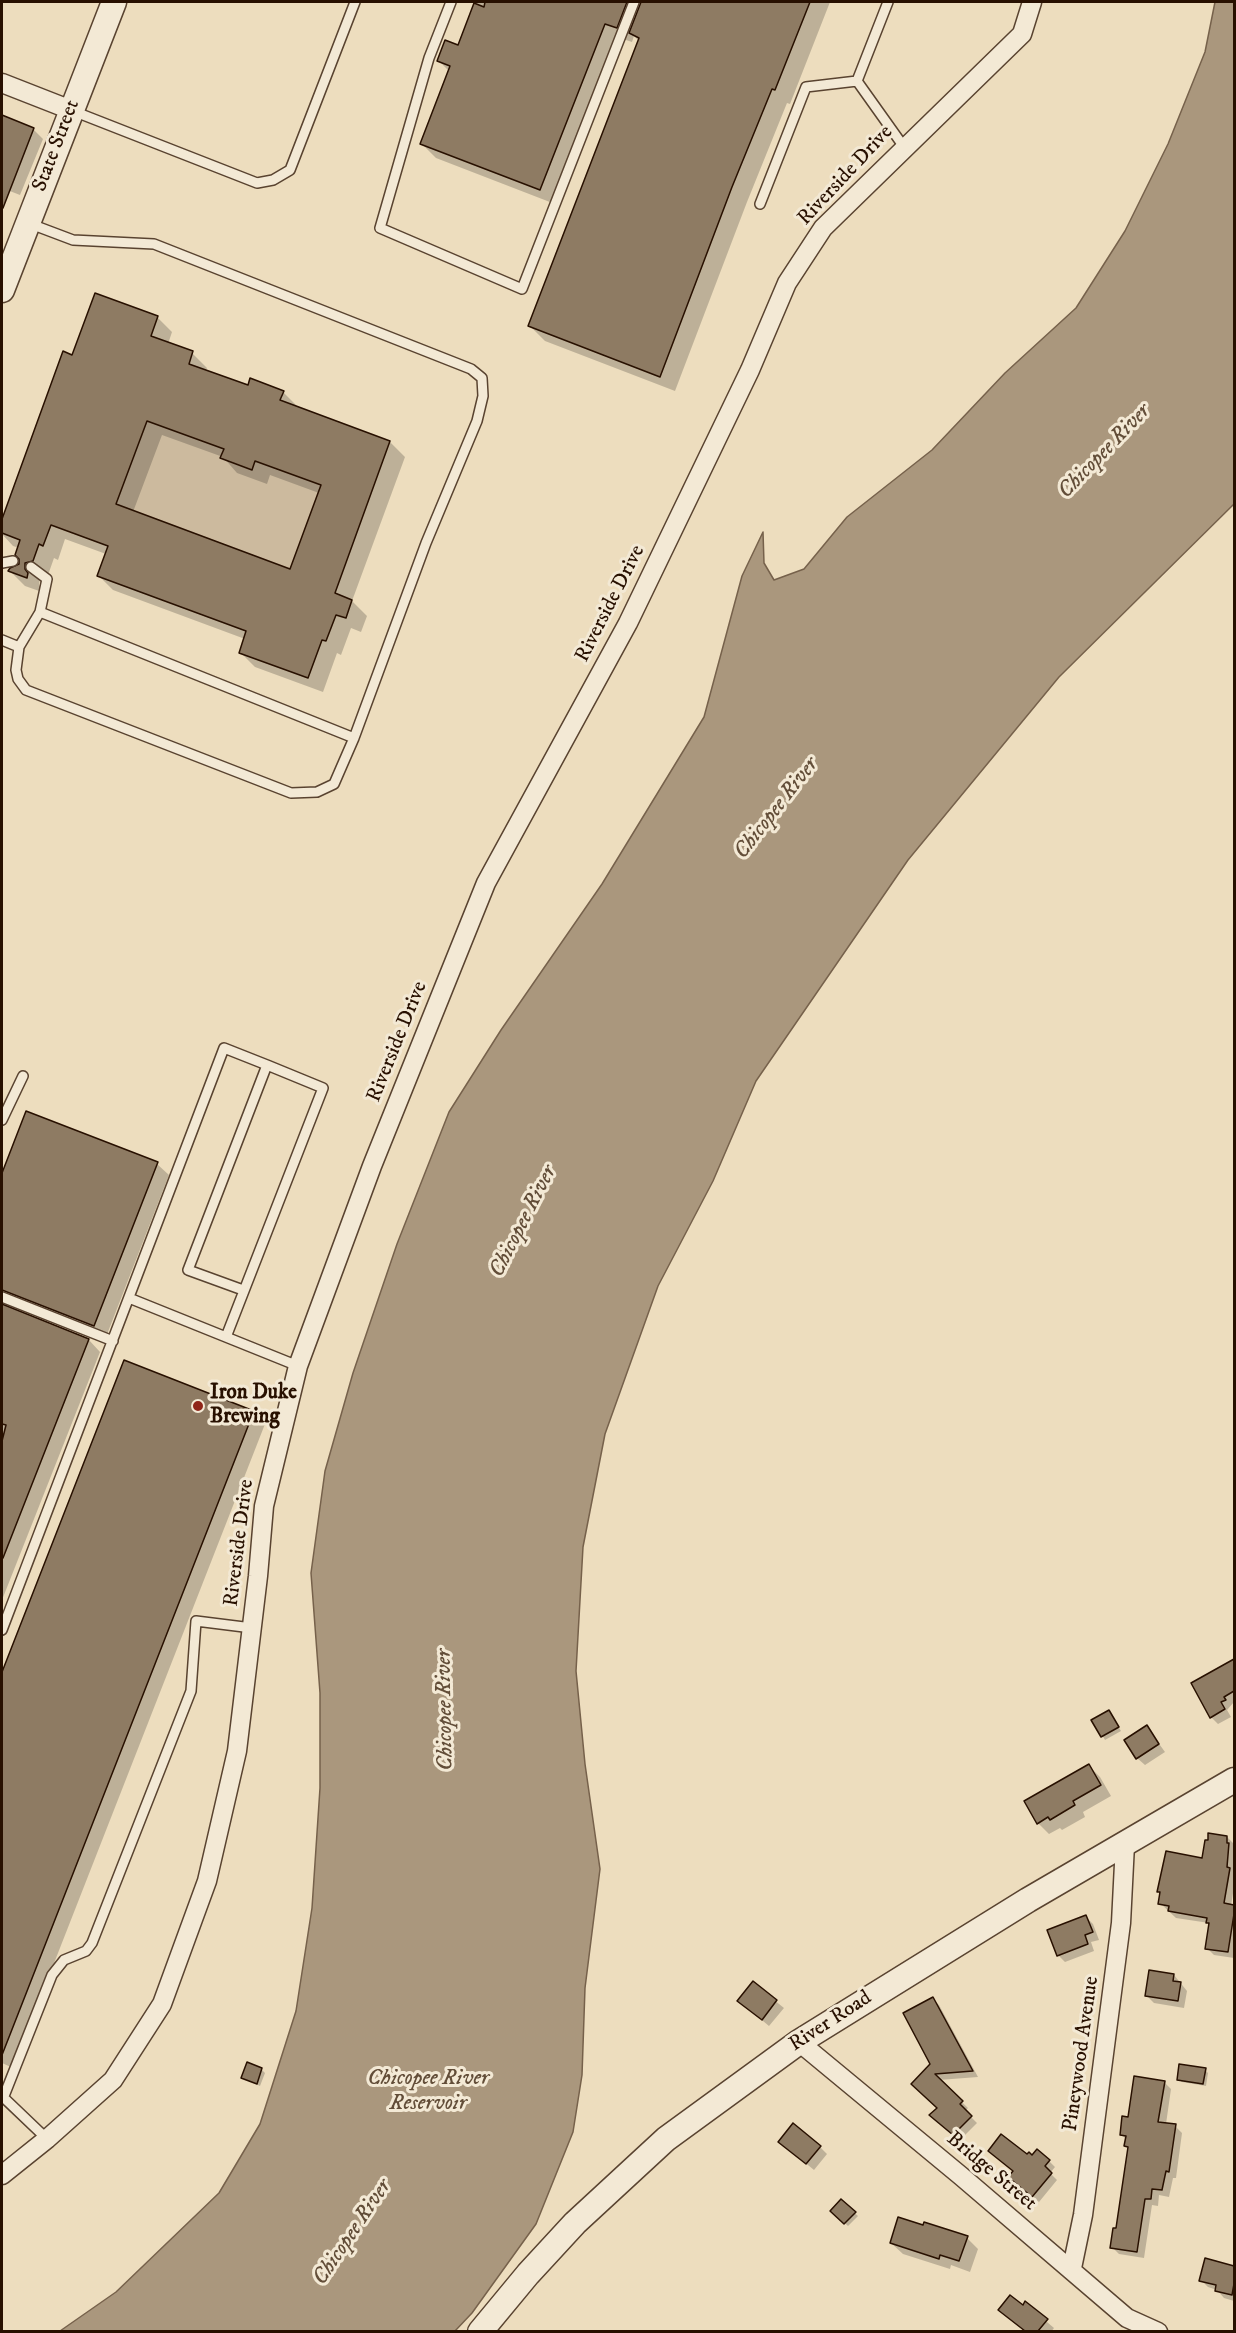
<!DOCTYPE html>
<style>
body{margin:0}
#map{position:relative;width:1236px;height:2333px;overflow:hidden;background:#edddbe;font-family:"IM FELL DW Pica",serif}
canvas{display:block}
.frame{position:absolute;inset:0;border:3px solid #281000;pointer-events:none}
</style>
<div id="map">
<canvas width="1236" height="2333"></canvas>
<div class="frame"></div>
</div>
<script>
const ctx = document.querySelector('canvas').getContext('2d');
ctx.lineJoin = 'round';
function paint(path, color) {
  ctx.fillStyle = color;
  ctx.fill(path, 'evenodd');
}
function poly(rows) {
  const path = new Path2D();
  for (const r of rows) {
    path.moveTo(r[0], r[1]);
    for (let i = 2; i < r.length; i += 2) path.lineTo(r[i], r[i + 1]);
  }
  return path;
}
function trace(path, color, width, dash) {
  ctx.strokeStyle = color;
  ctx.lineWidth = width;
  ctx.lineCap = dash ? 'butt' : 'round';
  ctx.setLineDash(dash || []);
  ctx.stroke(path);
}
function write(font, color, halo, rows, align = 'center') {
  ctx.font = font + ' "IM FELL DW Pica",serif';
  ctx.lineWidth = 6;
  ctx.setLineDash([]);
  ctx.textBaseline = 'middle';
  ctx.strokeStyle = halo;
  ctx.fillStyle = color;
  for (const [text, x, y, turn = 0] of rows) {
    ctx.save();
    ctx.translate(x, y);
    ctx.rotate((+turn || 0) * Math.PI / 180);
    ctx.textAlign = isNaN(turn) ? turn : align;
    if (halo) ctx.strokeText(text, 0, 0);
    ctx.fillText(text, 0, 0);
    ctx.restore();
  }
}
const green = poly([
 [147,421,224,449,221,459,251,470,255,461,321,485,290,569,116,504]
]);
const water = poly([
 [1215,2,1234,2,1234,504,1059,677,908,860,756,1081,713,1181,658,1286,605,1434,583,1547,576,1671,585,1764,600,1869,585,1988,582,2075,573,2132,536,2224,472,2313,455,2331,60,2331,116,2292,219,2193,260,2124,296,2011,312,1908,320,1788,320,1693,311,1573,325,1471,353,1373,397,1244,449,1112,501,1030,602,884,704,717,742,576,763,532,764,563,774,580,804,569,847,517,932,450,1005,373,1076,308,1125,231,1168,144,1205,52,1215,2]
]);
const shadow = poly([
 [477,2,830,2,790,104,787,103,747,202,675,391,545,341,530,326,640,42,634,36,632,42,620,38,555,204,436,158,421,143,449,71,439,61,459,47],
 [2,117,33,129,43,139,20,195,2,188],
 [157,317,172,332,168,344,192,353,207,368,206,370,249,387,283,392,298,407,390,442,405,457,352,601,367,616,361,632,351,628,341,655,337,653,323,692,255,667,240,652,245,639,113,590,98,575,106,554,65,539,58,560,54,558,48,575,40,578,39,585,43,590,42,592,25,586,10,571,21,565,19,548,13,546,2,534,2,523,64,353,73,357],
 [162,435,223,457,237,473,267,484,270,475,319,493,291,571,133,512],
 [27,1113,157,1164,169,1175,106,1337,10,1303,6,1308,89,1340,100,1352,2,1600,2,1177],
 [124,1362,253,1413,265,1424,13,2068,2,2063,2,1677],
 [1234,1660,1234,1702,1227,1710,1231,1717,1218,1724,1211,1717,1193,1684],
 [1109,1712,1121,1731,1105,1740,1094,1721],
 [1147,1727,1165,1752,1145,1765,1137,1758],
 [1089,1766,1100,1777,1111,1796,1083,1812,1085,1817,1062,1830,1060,1828,1049,1834,1038,1823],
 [1227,1837,1234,1844,1234,1887,1231,1906,1234,1906,1234,1958,1214,1955,1207,1948,1210,1925,1209,1923,1176,1918,1160,1903,1161,1894,1159,1891,1204,1860],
 [1086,1917,1093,1924,1099,1940,1091,1942,1094,1951,1065,1962,1058,1955],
 [1174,1975,1187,1991,1184,2008,1154,2003,1147,1996],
 [753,1983,784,2008,769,2026,739,2001],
 [933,1999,939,2005,978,2077,939,2080,968,2108,965,2111,977,2123,960,2140,937,2121,939,2108,932,2064],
 [261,2069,265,2073,260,2086,243,2078],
 [1205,2070,1208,2073,1206,2086,1182,2082,1178,2079],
 [1164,2082,1171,2089,1166,2124,1175,2126,1182,2133,1176,2178,1173,2178,1169,2197,1159,2195,1158,2206,1152,2205,1144,2258,1119,2254,1112,2247,1117,2230,1129,2149,1126,2146,1127,2140,1121,2134,1129,2119],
 [780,2142,820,2147,827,2154,814,2170],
 [990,2151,1049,2161,1055,2167,1050,2173,1057,2180,1039,2202,1016,2182,1014,2172],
 [841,2201,858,2216,848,2226,832,2211],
 [967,2238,978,2249,970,2272,951,2265,950,2269,903,2254,891,2243],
 [1206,2259,1234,2267,1234,2301,1224,2298,1217,2290,1208,2287,1201,2280],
 [1026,2304,1054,2328,1051,2332,1025,2332,1000,2310,1023,2307]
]);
const building = poly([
 [485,2,627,2,617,28,605,24,540,190,420,144,450,66,437,61,445,40,458,45,474,3,484,7,485,2],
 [641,2,810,2,775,90,772,89,732,187,660,377,528,326,639,38,629,33,641,2],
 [2,115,34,128,3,208,2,207,2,115],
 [95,293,158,316,151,336,193,351,189,364,248,385,250,378,284,391,280,400,390,441,335,593,352,600,346,618,336,615,326,641,322,640,308,678,239,653,246,631,97,576,108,546,51,525,43,546,39,544,33,561,25,563,25,569,28,573,27,578,8,571,10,568,19,564,19,559,15,555,20,540,2,533,2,519,63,351,72,355,95,293],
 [147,421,224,449,220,458,252,470,255,461,321,485,290,569,116,504,147,421],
 [26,1111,158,1162,94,1326,2,1290,2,1173,26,1111],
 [2,1304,89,1339,3,1558,2,1557,2,1441,6,1425,2,1424,2,1304],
 [124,1360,254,1411,2,2055,2,1672,124,1360],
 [1234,1659,1234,1691,1224,1697,1226,1700,1221,1702,1225,1709,1210,1718,1191,1683,1234,1659],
 [1109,1710,1119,1727,1101,1737,1091,1720,1109,1710],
 [1147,1725,1159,1744,1136,1759,1124,1740,1147,1725],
 [1089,1764,1101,1785,1073,1801,1075,1805,1050,1820,1048,1817,1037,1824,1024,1801,1089,1764],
 [1208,1833,1227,1836,1227,1843,1229,1843,1227,1867,1230,1868,1224,1903,1234,1905,1234,1914,1228,1952,1205,1949,1209,1923,1206,1923,1207,1918,1168,1911,1169,1906,1158,1904,1160,1892,1157,1892,1166,1851,1202,1858,1205,1840,1208,1840,1208,1833],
 [1086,1915,1093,1932,1085,1935,1088,1944,1057,1956,1047,1930,1086,1915],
 [1149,1970,1174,1974,1173,1981,1181,1982,1178,2001,1145,1996,1149,1970],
 [753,1981,777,2000,762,2020,737,2001,753,1981],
 [933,1997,973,2071,935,2074,963,2101,960,2104,972,2116,953,2135,929,2115,937,2108,911,2084,930,2064,903,2013,933,1997],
 [247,2062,262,2068,257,2084,241,2078,247,2062],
 [1179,2064,1206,2068,1203,2084,1177,2080,1179,2064],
 [1134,2076,1165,2081,1158,2122,1176,2124,1169,2172,1166,2171,1162,2190,1152,2189,1151,2199,1145,2199,1137,2252,1110,2248,1113,2228,1116,2228,1128,2147,1124,2146,1126,2136,1120,2135,1122,2116,1128,2117,1134,2076],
 [793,2123,821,2146,806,2164,778,2142,793,2123],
 [1001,2134,1027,2154,1029,2152,1032,2155,1037,2149,1050,2160,1045,2166,1052,2173,1032,2197,1008,2177,1013,2171,988,2151,1001,2134],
 [841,2199,856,2212,844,2224,830,2211,841,2199],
 [898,2217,923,2225,924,2222,968,2236,959,2261,940,2255,939,2259,890,2243,898,2217],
 [1205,2258,1234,2266,1234,2284,1232,2295,1215,2291,1216,2285,1199,2281,1205,2258],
 [1010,2295,1023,2305,1025,2301,1048,2319,1038,2331,1025,2331,998,2310,1010,2295]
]);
const service = poly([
 [451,2,429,58,380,228,522,289,634,2],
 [857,81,904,147],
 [73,111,257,183,273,180,290,170,355,2],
 [760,204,806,87,857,81,888,2],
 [28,223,73,240,154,244,471,369,482,378,483,396,477,421,426,543,354,738,334,784,317,792,291,793,26,690,18,679,16,670,19,647,40,612,354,738],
 [2,563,13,561],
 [31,567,47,579,40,612],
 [2,640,19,647],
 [2,1120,23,1076],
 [2,1297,113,1341],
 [129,1298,298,1366],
 [226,1337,323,1088,267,1065,188,1270,243,1290],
 [2,1630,224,1048,267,1065],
 [2,2096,47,2139],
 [4,2096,52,1975,64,1960,86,1951,92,1943,191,1691,196,1621,252,1628]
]);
const minor = poly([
 [2,83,71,110],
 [799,2042,961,2176,1127,2318,1158,2332],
 [2,2175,47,2139,113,2080,162,2004,207,1881,237,1751,258,1576,264,1506,298,1366,372,1166,486,883,628,623,750,370,787,283,823,228,1022,34,1032,2],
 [1072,2268,1083,2215,1121,1923,1125,1844]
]);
const tertiary = poly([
 [2,290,114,2],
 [480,2332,528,2274,575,2223,666,2139,799,2042,1028,1900,1234,1780]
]);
const markers = [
 [198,1406,6,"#8f2418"]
];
const streetNames = [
 ["State Street",57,146,-69],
 ["Riverside Drive",846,176,-47],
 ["Riverside Drive",611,604,-63],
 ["Riverside Drive",398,1042,-68],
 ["Riverside Drive",240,1543,-83],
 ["River Road",831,2022,-33],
 ["Pineywood Avenue",1082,2054,-82],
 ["Bridge Street",991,2172,40]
];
const poiNames = [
 ["Iron Duke",210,1394],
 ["Brewing",210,1418]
];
const waterNames = [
 ["Chicopee River",1105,452,-46],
 ["Chicopee River",777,809,-52],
 ["Chicopee River",524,1222,-63],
 ["Chicopee River",446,1710,-91],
 ["Chicopee River",428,2079],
 ["Reservoir",428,2104],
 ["Chicopee River",353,2233,-56]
];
paint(green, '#ccba9e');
paint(water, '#aa977d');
trace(water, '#76614b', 1.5);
paint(shadow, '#0003');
paint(building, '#8e7b63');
trace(building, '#281000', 1.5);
trace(service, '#594330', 12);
trace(minor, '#594330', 21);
trace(tertiary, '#594330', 27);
trace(service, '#f3e9d5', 9);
trace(minor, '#f3e9d5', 18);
trace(tertiary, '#f3e9d5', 24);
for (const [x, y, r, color] of markers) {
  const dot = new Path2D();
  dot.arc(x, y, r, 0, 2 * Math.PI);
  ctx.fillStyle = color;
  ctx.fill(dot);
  trace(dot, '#f3e9d5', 2);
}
write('21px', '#281000', '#f3e9d5', streetNames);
write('bold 21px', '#281000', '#f3e9d5', poiNames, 'left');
write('italic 22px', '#624d38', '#f3e9d5', waterNames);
</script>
